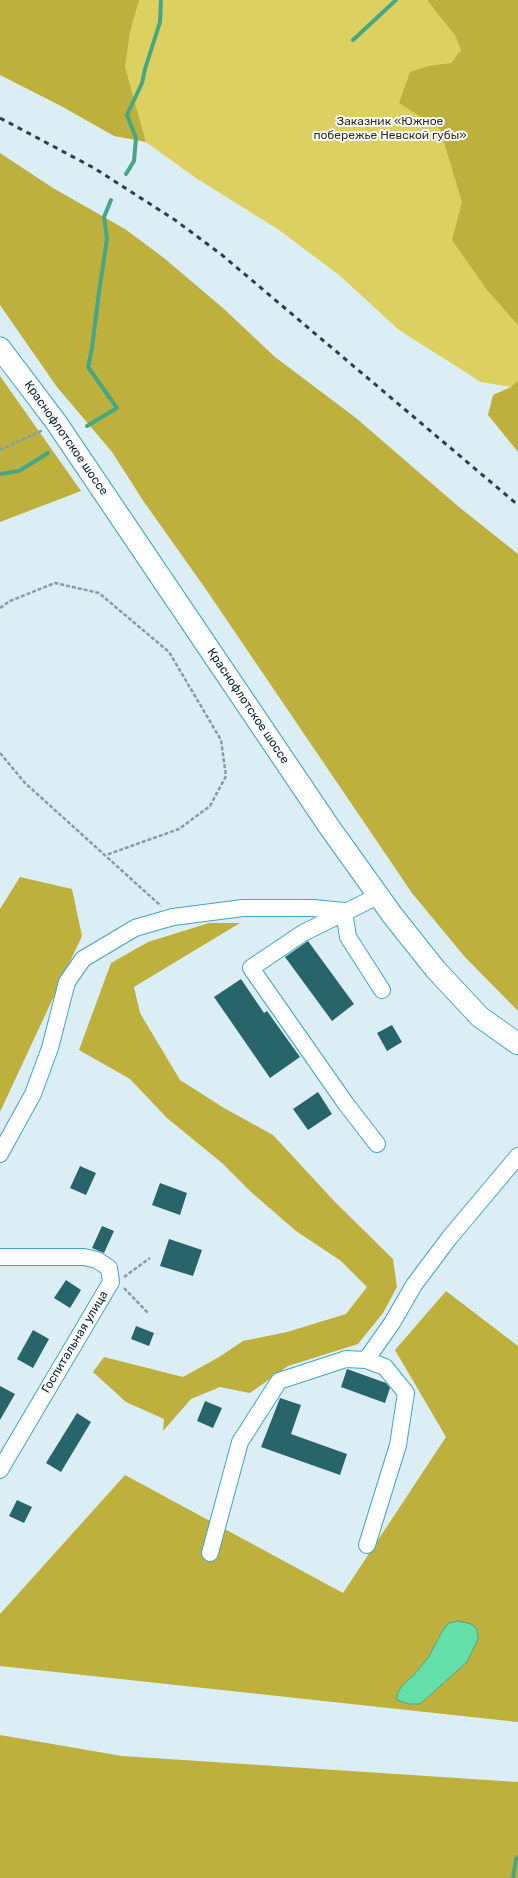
<!DOCTYPE html>
<meta charset="utf-8">
<style>
body{margin:0}
canvas{display:block;background:#dceef5}
</style>
<canvas width="518" height="1878"></canvas>
<script>
const ctx = document.querySelector('canvas').getContext('2d');
ctx.lineJoin = 'round';
function paint(path, color) {
  ctx.fillStyle = color;
  ctx.fill(path, 'evenodd');
}
function poly(rows) {
  const path = new Path2D();
  for (const r of rows) {
    path.moveTo(r[0], r[1]);
    for (let i = 2; i < r.length; i += 2) path.lineTo(r[i], r[i + 1]);
  }
  return path;
}
function trace(path, color, width, dash) {
  ctx.strokeStyle = color;
  ctx.lineWidth = width;
  ctx.lineCap = dash ? 'butt' : 'round';
  ctx.setLineDash(dash || []);
  ctx.stroke(path);
}
function write(font, color, halo, rows, align = 'center') {
  ctx.font = font + ' Rubik,sans-serif';
  ctx.lineWidth = 4;
  ctx.setLineDash([]);
  ctx.textBaseline = 'middle';
  ctx.strokeStyle = halo;
  ctx.fillStyle = color;
  for (const [text, x, y, turn = 0] of rows) {
    ctx.save();
    ctx.translate(x, y);
    ctx.rotate((+turn || 0) * Math.PI / 180);
    ctx.textAlign = isNaN(turn) ? turn : align;
    if (halo) ctx.strokeText(text, 0, 0);
    ctx.fillText(text, 0, 0);
    ctx.restore();
  }
}
const green = poly([
 [0,0,518,0,518,380,511,387,481,382,399,330,339,275,279,230,193,176,146,142,138,114]
]);
const forest = poly([
 [0,0,139,0,130,32,125,67,146,142,114,136,61,106,0,75],
 [427,0,518,0,518,325,487,290,452,240,462,202,440,129,399,103,410,72,429,66,451,63,461,50,455,35],
 [0,153,53,188,125,229,164,258,224,309,275,357,356,418,459,507,518,554,518,1011,464,956,412,893,205,588,144,502,112,452,57,387,0,305],
 [0,376,81,491,0,522],
 [518,380,518,452,488,415,493,395,511,387],
 [20,877,72,889,82,936,0,1112,0,909],
 [209,923,240,923,134,987,140,1013,180,1080,224,1108,273,1135,335,1202,393,1259,397,1287,383,1313,358,1344,288,1366,250,1393,220,1387,191,1399,163,1431,164,1419,126,1402,93,1372,104,1357,183,1377,219,1357,243,1341,287,1332,346,1314,367,1287,341,1261,296,1231,251,1192,222,1163,167,1118,130,1079,79,1050,111,963,148,942],
 [446,1291,518,1346,518,1722,0,1666,0,1614,125,1475,343,1593,446,1437,395,1350],
 [443,1630,478,1639,467,1662,420,1704,401,1687,414,1675,428,1658],
 [0,1735,122,1756,518,1782,518,1878,0,1878]
]);
const water = poly([
 [458,1621,471,1624,477,1629,478,1639,467,1662,420,1704,409,1704,397,1700,397,1695,401,1687,414,1675,428,1658,443,1630,449,1623,458,1621]
]);
const stream = poly([
 [353,40,396,0],
 [126,174,134,161,136,138,127,115,142,83,145,69,160,22,161,0],
 [87,426,117,408,88,367,92,348,99,292,107,239,104,217,111,200],
 [0,474,19,471,48,453],
 [513,1878,516,1859,518,1857]
]);
const building = poly([
 [308,941,354,1004,332,1021,285,957],
 [241,979,264,1013,267,1011,300,1057,270,1078,214,997],
 [392,1025,402,1042,387,1051,377,1033],
 [318,1092,332,1114,308,1130,293,1109],
 [80,1166,96,1173,86,1195,70,1188],
 [160,1183,187,1193,180,1215,152,1205],
 [102,1226,114,1231,104,1253,92,1248],
 [169,1239,202,1250,193,1276,160,1266],
 [66,1280,81,1290,70,1308,54,1298],
 [136,1326,154,1333,149,1346,131,1339],
 [33,1330,49,1339,33,1368,17,1359],
 [347,1369,386,1383,390,1388,385,1403,341,1387],
 [0,1386,15,1394,0,1420],
 [280,1398,301,1405,291,1434,347,1454,340,1475,261,1447],
 [205,1401,222,1408,213,1428,197,1421],
 [77,1413,91,1422,61,1472,46,1463],
 [17,1500,32,1507,24,1523,9,1516]
]);
const path = poly([
 [0,450,43,430],
 [0,608,10,601,55,583,99,593,169,652,221,740,226,776,210,806,179,829,106,855],
 [0,753,25,783,161,906],
 [124,1277,150,1258],
 [124,1288,148,1313]
]);
const minor = poly([
 [344,911,348,937,382,990],
 [377,1144,346,1104,251,968,303,933,378,896],
 [0,1154,33,1094,50,1048,67,982,83,959,135,928,173,917,243,908,313,908,344,911],
 [0,1257,84,1257,97,1260,109,1268,111,1282,0,1470],
 [366,1360,392,1323,414,1285,450,1237,518,1156],
 [210,1553,240,1442,279,1381,346,1359,366,1360,385,1367,406,1393,398,1445,367,1545]
]);
const major = poly([
 [0,348,56,422,330,828,393,916,436,970,480,1017,518,1044]
]);
const rail = poly([
 [0,118,94,168,175,220,222,255,518,505]
]);
const parkNames = [
 ["Заказник «Южное",390,122],
 ["побережье Невской губы»",390,136]
];
const streetNames = [
 ["Краснофлотское шоссе",66,438,55],
 ["Краснофлотское шоссе",248,706,56],
 ["Госпитальная улица",75,1342,-59]
];
paint(green, '#dcd060');
paint(forest, '#bdb03c');
paint(water, '#64dfaa');
trace(water, '#47a785', 1);
trace(stream, '#47a785', 4);
paint(building, '#28656b');
trace(minor, '#3ea6c7', 18);
trace(major, '#3ea6c7', 23);
trace(path, '#859da6', 2.5, [4, 2]);
trace(minor, '#fff', 16);
trace(major, '#fff', 21);
trace(rail, '#25434e', 3, [5, 5]);
write('12px', '#2f2d1a', '#fff', parkNames);
write('12px', '#03242f', '#fff', streetNames);
</script>
